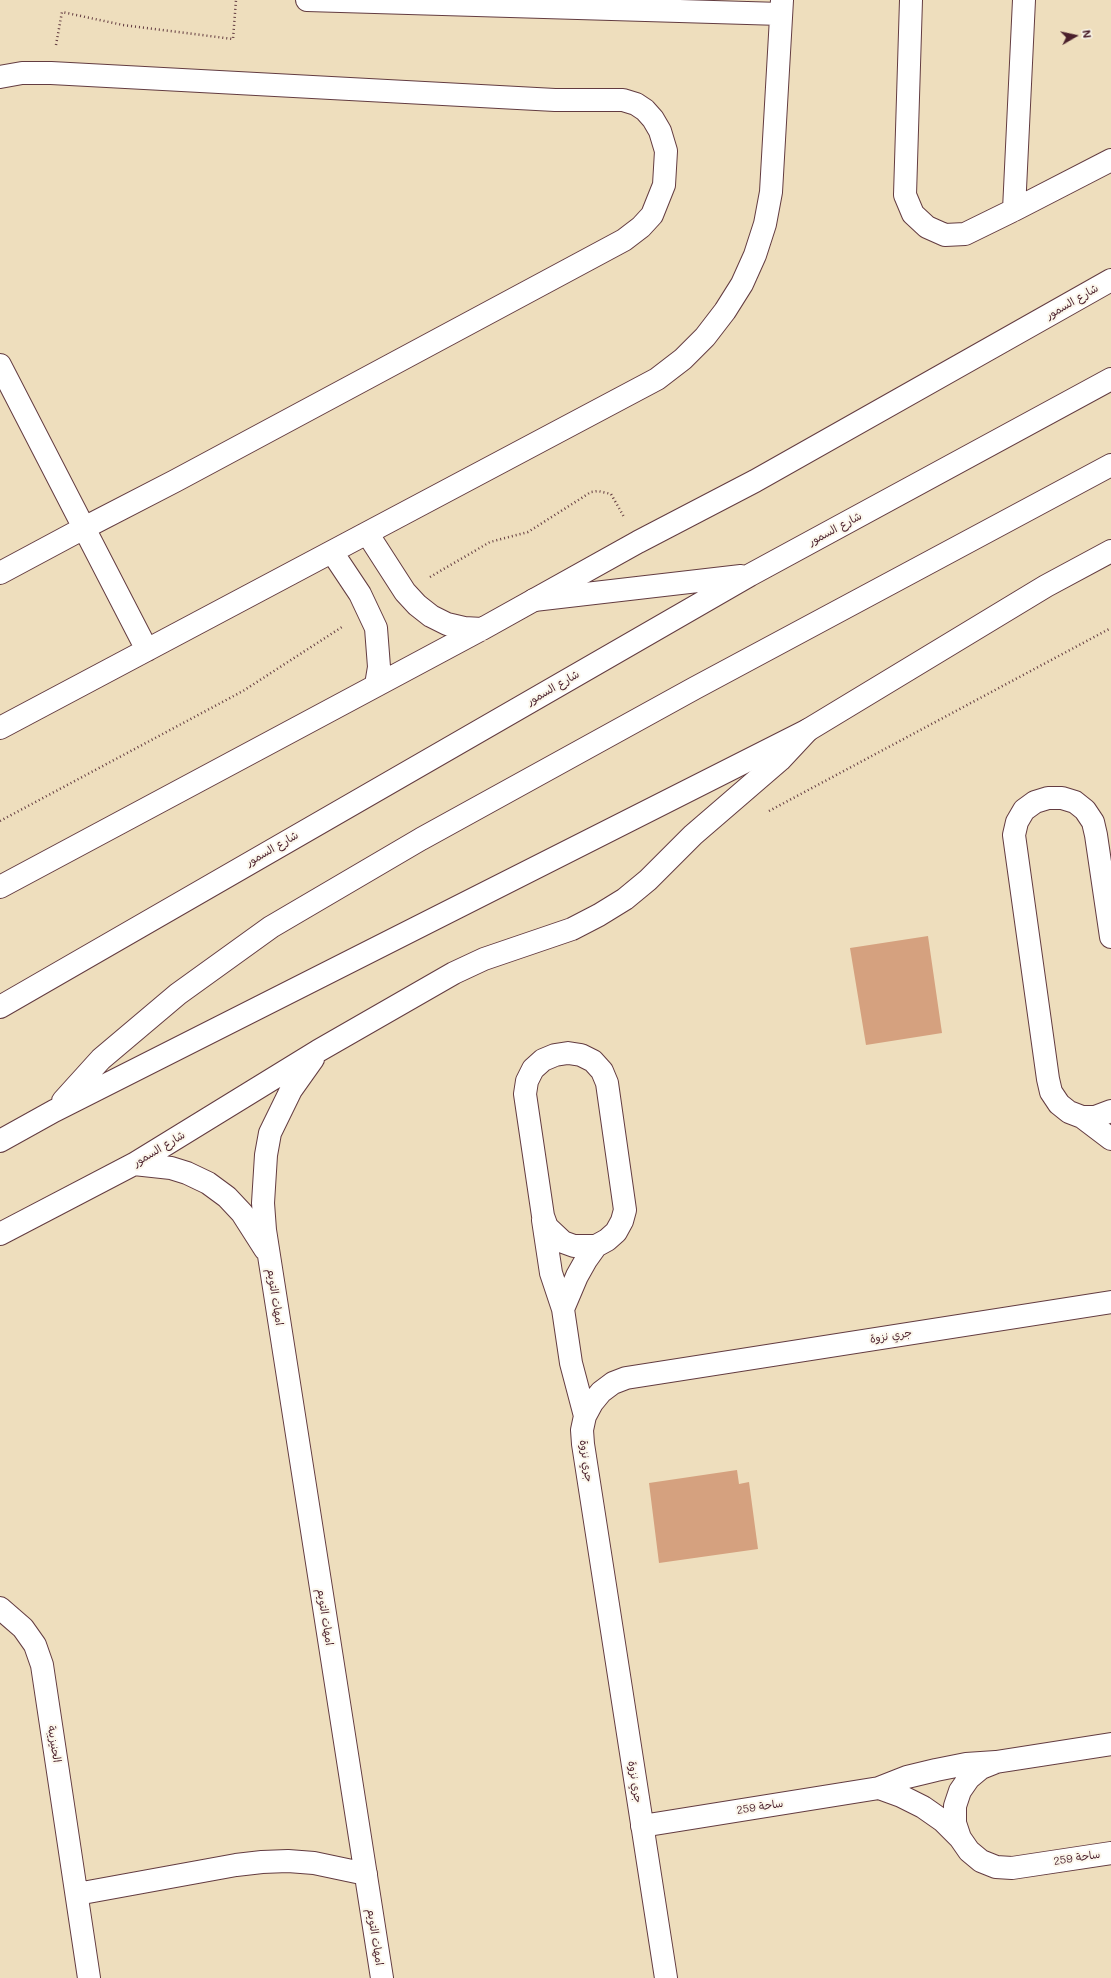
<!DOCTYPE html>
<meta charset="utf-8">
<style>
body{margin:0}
#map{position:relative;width:1111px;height:1978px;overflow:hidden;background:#eedebd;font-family:Mali,sans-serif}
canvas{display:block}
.north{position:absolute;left:1055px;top:16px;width:40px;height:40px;-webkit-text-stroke:3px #fbf7ec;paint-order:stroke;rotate:81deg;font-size:11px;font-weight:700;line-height:16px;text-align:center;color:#4a1f2b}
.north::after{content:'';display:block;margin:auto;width:14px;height:18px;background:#4a1f2b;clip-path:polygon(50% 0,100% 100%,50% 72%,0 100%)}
</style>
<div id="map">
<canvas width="1111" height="1978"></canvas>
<div class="north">N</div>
</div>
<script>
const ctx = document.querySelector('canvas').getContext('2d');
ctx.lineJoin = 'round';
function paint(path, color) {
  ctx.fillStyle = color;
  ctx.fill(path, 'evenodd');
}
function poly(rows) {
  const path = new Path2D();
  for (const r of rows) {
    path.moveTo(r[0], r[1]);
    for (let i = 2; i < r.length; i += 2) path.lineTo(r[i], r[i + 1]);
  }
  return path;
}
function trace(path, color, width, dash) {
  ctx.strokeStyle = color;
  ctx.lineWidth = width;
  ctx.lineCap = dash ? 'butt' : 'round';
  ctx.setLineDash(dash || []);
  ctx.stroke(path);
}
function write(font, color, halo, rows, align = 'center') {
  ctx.font = font + ' Mali,"Playpen Sans Arabic",sans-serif';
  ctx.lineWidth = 4;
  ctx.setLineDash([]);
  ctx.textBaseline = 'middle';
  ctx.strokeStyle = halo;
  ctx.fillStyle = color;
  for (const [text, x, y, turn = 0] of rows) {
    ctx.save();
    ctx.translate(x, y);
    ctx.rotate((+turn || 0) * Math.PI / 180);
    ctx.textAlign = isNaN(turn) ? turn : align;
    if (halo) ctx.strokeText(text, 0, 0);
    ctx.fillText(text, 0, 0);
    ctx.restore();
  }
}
const building = poly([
 [928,936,942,1033,866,1045,850,948],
 [737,1470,739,1484,749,1482,758,1549,659,1563,649,1483]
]);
const path = poly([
 [56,45,62,12,123,25,233,39,236,0],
 [430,577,490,542,528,532,591,492,598,491,611,494,624,517],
 [769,811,1111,628],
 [0,821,243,691,342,627]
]);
const minor = poly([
 [307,0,781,14],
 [911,0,905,195,913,214,927,227,945,235,965,234,1014,210,1111,160],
 [0,77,22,73,51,73,555,100,623,100,636,104,645,110,653,119,660,131,666,151,664,185,652,215,641,227,624,240,175,481,84,528,147,650],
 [1014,210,1024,0],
 [0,365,84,528,0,573],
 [367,533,405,592,417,605,431,616,447,624,464,628,482,629],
 [332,552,360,594,376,628,379,667,376,685],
 [0,728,657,379,683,359,705,337,725,311,742,284,755,255,765,224,771,192,782,0],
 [0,887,482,629,638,542,755,481,1111,280],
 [1111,937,1096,835,1093,822,1085,810,1075,802,1062,798,1048,798,1035,802,1024,810,1017,822,1014,835,1048,1079,1051,1092,1059,1104,1069,1112,1082,1117,1095,1117,1111,1111],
 [313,1059,291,1090,270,1133,266,1155,263,1203,265,1230,382,1978],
 [1082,1117,1111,1139],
 [134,1164,171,1168,187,1173,208,1183,227,1197,242,1213,265,1249],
 [543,1220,551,1273,563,1309,571,1363,585,1416],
 [0,1234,134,1164,318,1051,454,973,484,959,572,929,599,915,625,899,648,880,693,835,780,760,808,730],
 [563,1309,577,1276,586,1260,596,1246,607,1240,616,1232,622,1221,625,1210,607,1083,602,1071,593,1061,581,1055,568,1053,555,1055,543,1060,533,1069,527,1081,525,1094,543,1216,547,1227,563,1242,574,1246,596,1246],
 [0,1608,23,1628,35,1645,42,1665,89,1978],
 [879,1788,901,1796,923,1807,943,1821,960,1838,969,1851,981,1861,996,1867,1012,1868,1111,1853],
 [642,1826,879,1788,907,1777,936,1770,966,1764,996,1762],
 [960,1838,955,1823,955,1806,960,1791,969,1778,981,1768,996,1762,1111,1744],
 [77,1894,236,1865,262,1862,288,1861,314,1863,366,1874],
 [666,1978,583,1444,582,1430,585,1416,592,1403,601,1392,613,1383,626,1378,1111,1302]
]);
const major = poly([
 [534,600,741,576],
 [0,1007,750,575,1111,379],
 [63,1101,101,1059,178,994,271,927,421,839,695,688,1111,465],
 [0,1141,54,1111,808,730,1046,586,1111,551]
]);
const streetNames = [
 ["شارع السمور",1072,302,-30],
 ["شارع السمور",835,529,-28],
 ["شارع السمور",553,688,-30],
 ["شارع السمور",272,849,-30],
 ["شارع السمور",159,1149,-31],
 ["امهات التويم",275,1297,81],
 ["جري نزوة",891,1336,-9],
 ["جري نزوة",586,1461,82],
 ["امهات التويم",325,1617,81],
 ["الحنيزيبة",54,1744,81],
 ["جري نزوة",635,1782,81],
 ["ساحة 259",760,1807,-9],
 ["ساحة 259",1077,1858,-9],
 ["امهات التويم",375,1937,81]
];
paint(building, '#d5a17f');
trace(minor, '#633c41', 24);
trace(major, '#633c41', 24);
trace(path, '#633c41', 2.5, [1, 3]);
trace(minor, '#fff', 22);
trace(major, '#fff', 22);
write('11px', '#4a1f2b', '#fbf7ec', streetNames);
</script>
